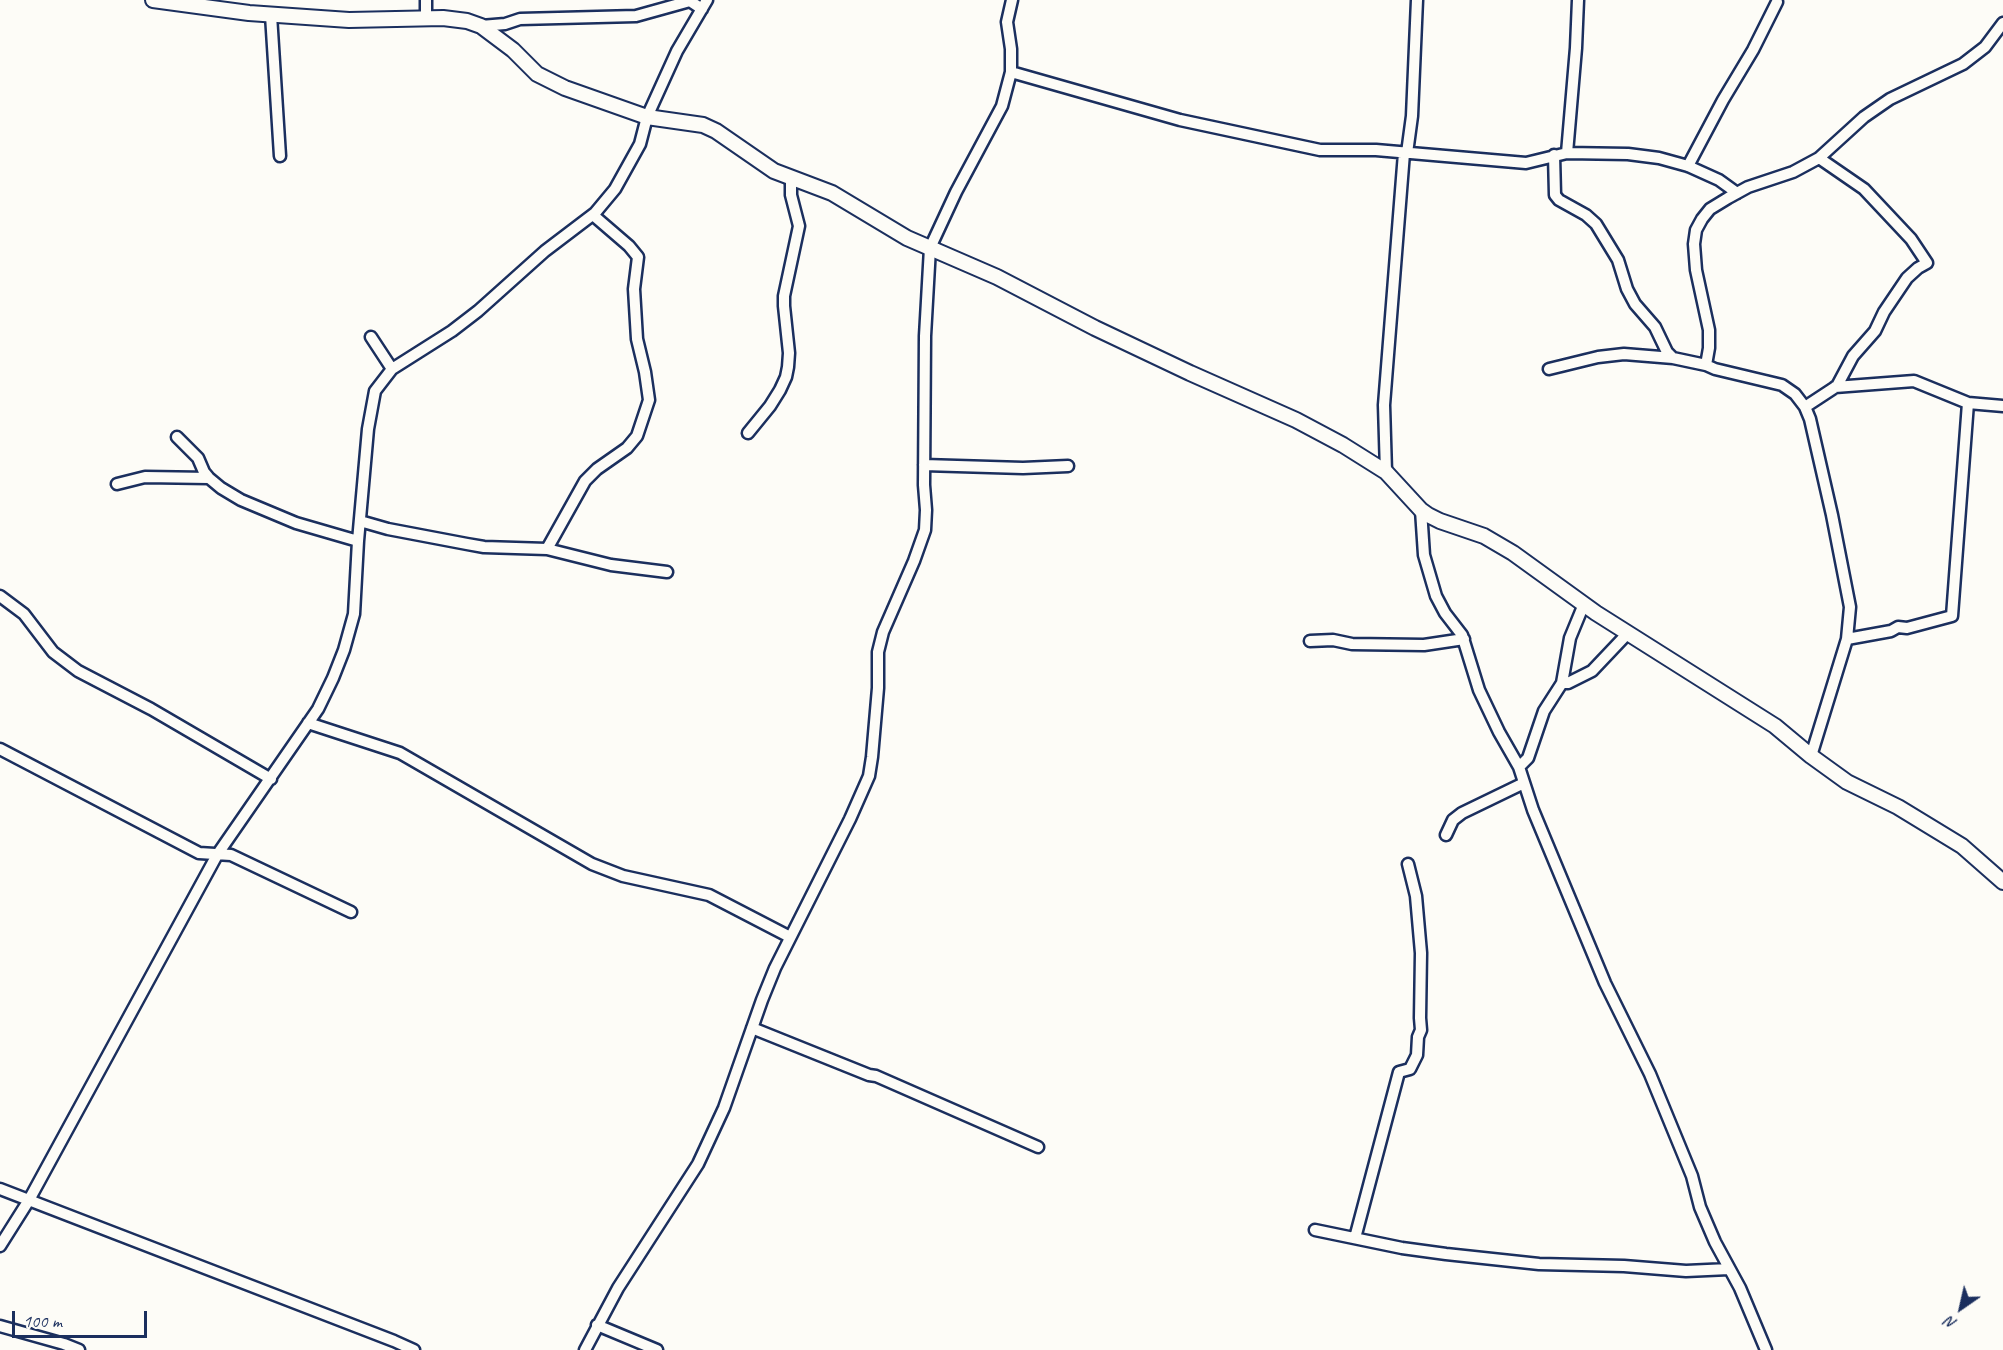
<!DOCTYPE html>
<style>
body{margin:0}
#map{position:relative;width:2003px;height:1350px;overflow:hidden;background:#fdfcf7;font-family:Caveat,sans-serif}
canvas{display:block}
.north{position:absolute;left:1931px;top:1278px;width:60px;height:60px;-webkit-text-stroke:4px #fdfcf7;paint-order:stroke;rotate:214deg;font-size:16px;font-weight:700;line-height:24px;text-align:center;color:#1b2f5e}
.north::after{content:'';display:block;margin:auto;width:21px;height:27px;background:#1b2f5e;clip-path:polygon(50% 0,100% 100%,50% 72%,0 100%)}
.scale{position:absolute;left:12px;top:1311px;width:135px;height:27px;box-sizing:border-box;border:3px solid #1b2f5e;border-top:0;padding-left:8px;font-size:18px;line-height:21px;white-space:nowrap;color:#1b2f5e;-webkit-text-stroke:4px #fdfcf7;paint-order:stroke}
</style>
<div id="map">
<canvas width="2003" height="1350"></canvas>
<div class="north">N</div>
<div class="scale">100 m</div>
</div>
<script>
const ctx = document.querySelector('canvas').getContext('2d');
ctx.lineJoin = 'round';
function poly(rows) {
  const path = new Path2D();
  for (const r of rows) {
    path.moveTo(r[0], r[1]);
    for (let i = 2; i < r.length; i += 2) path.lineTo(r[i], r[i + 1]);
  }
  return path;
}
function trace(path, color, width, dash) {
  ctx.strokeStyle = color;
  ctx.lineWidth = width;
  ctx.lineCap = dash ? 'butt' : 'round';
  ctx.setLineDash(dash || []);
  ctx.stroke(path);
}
const minor = poly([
 [426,0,426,18],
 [271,15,280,156],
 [481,26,505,24,520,19,636,16,690,1,702,9],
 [1011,72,1180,120,1320,150,1376,150,1526,163,1567,153,1628,154,1659,158,1688,166,1719,180,1737,193],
 [1407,153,1412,116,1417,0],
 [1567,153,1576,48,1578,0],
 [1554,155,1555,195,1559,200,1586,215,1596,224,1618,260,1627,289,1635,304,1655,327,1667,352,1673,358,1706,365],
 [1688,166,1723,100,1753,50,1777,2],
 [371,337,392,369],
 [1549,369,1598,357,1624,354,1673,358],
 [1835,387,1914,381,1968,403,2003,406],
 [1805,407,1837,386,1853,356,1875,331,1884,312,1907,278,1918,268,1927,263,1911,239,1864,189,1819,158],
 [748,433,770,406,780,390,786,377,788,367,789,353,784,306,784,296,799,226,791,195,791,177],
 [177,437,198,458,204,472,209,478,221,488,241,500,296,523,358,541],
 [924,465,1023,468,1068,466],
 [1386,472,1384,405,1404,153],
 [117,484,145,477,209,478],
 [1421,510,1424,555,1436,596,1445,613,1462,635,1479,690,1499,732,1519,767,1533,810,1605,983,1650,1074,1692,1176,1700,1207,1715,1242,1740,1288,1766,1350],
 [360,521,388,529,467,544,484,547,547,549,611,565,667,572],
 [547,549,585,481,597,469,627,448,637,436,649,400,645,372,637,339,634,289,638,257,629,246,593,215],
 [0,596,24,614,53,652,78,671,151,709,271,779],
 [1847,639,1891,631,1898,627,1907,628,1952,616,1968,403],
 [1310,641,1333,640,1352,644,1424,645,1464,639],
 [1562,683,1568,683,1592,671,1628,633],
 [308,723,400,753,592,864,623,876,709,895,790,937],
 [0,749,199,853,231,855,351,912],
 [1811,756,1847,639,1850,607,1832,515,1810,419,1805,407,1795,394,1782,385,1715,369,1706,365,1709,348,1709,330,1696,270,1694,244,1696,230,1702,219,1710,209,1728,198,1748,187,1793,172,1819,158,1864,117,1890,99,1963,64,1985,47,2003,23],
 [1519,767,1528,758,1544,711,1562,683,1570,638,1584,604],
 [1446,835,1453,820,1462,813,1524,783],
 [752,1028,869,1075,876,1076,1038,1147],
 [0,1189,394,1341,414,1350],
 [1315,1230,1402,1248,1446,1254,1539,1264,1624,1266,1686,1271,1729,1269],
 [1355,1238,1399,1072,1410,1069,1417,1055,1418,1037,1421,1030,1420,1018,1421,953,1416,896,1408,864],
 [0,1246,29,1200,217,855,318,709,333,678,344,650,354,614,358,541,368,429,375,391,392,369,452,331,478,311,545,251,595,213,615,189,640,144,647,117,677,51,707,0],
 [597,1325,657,1350],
 [0,1326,64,1344,79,1350],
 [585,1350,618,1288,698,1164,724,1108,762,1000,775,968,850,819,869,776,872,757,878,688,878,652,883,632,914,561,925,530,926,510,924,485,925,336,930,248,956,192,1002,106,1011,72,1011,49,1007,22,1012,0]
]);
const tertiary = poly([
 [153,0,249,13,349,20,443,18,467,21,481,26,513,50,537,74,565,88,647,117,703,125,716,131,774,171,832,193,907,238,997,277,1095,328,1190,373,1296,420,1343,445,1386,472,1421,510,1428,515,1440,521,1484,536,1513,553,1596,613,1775,726,1811,756,1847,782,1898,807,1962,846,2003,882]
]);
trace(minor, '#1b2f5e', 15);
trace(tertiary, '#1b2f5e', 18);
trace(minor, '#fdfcf7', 10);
trace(tertiary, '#fdfcf7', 14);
</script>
